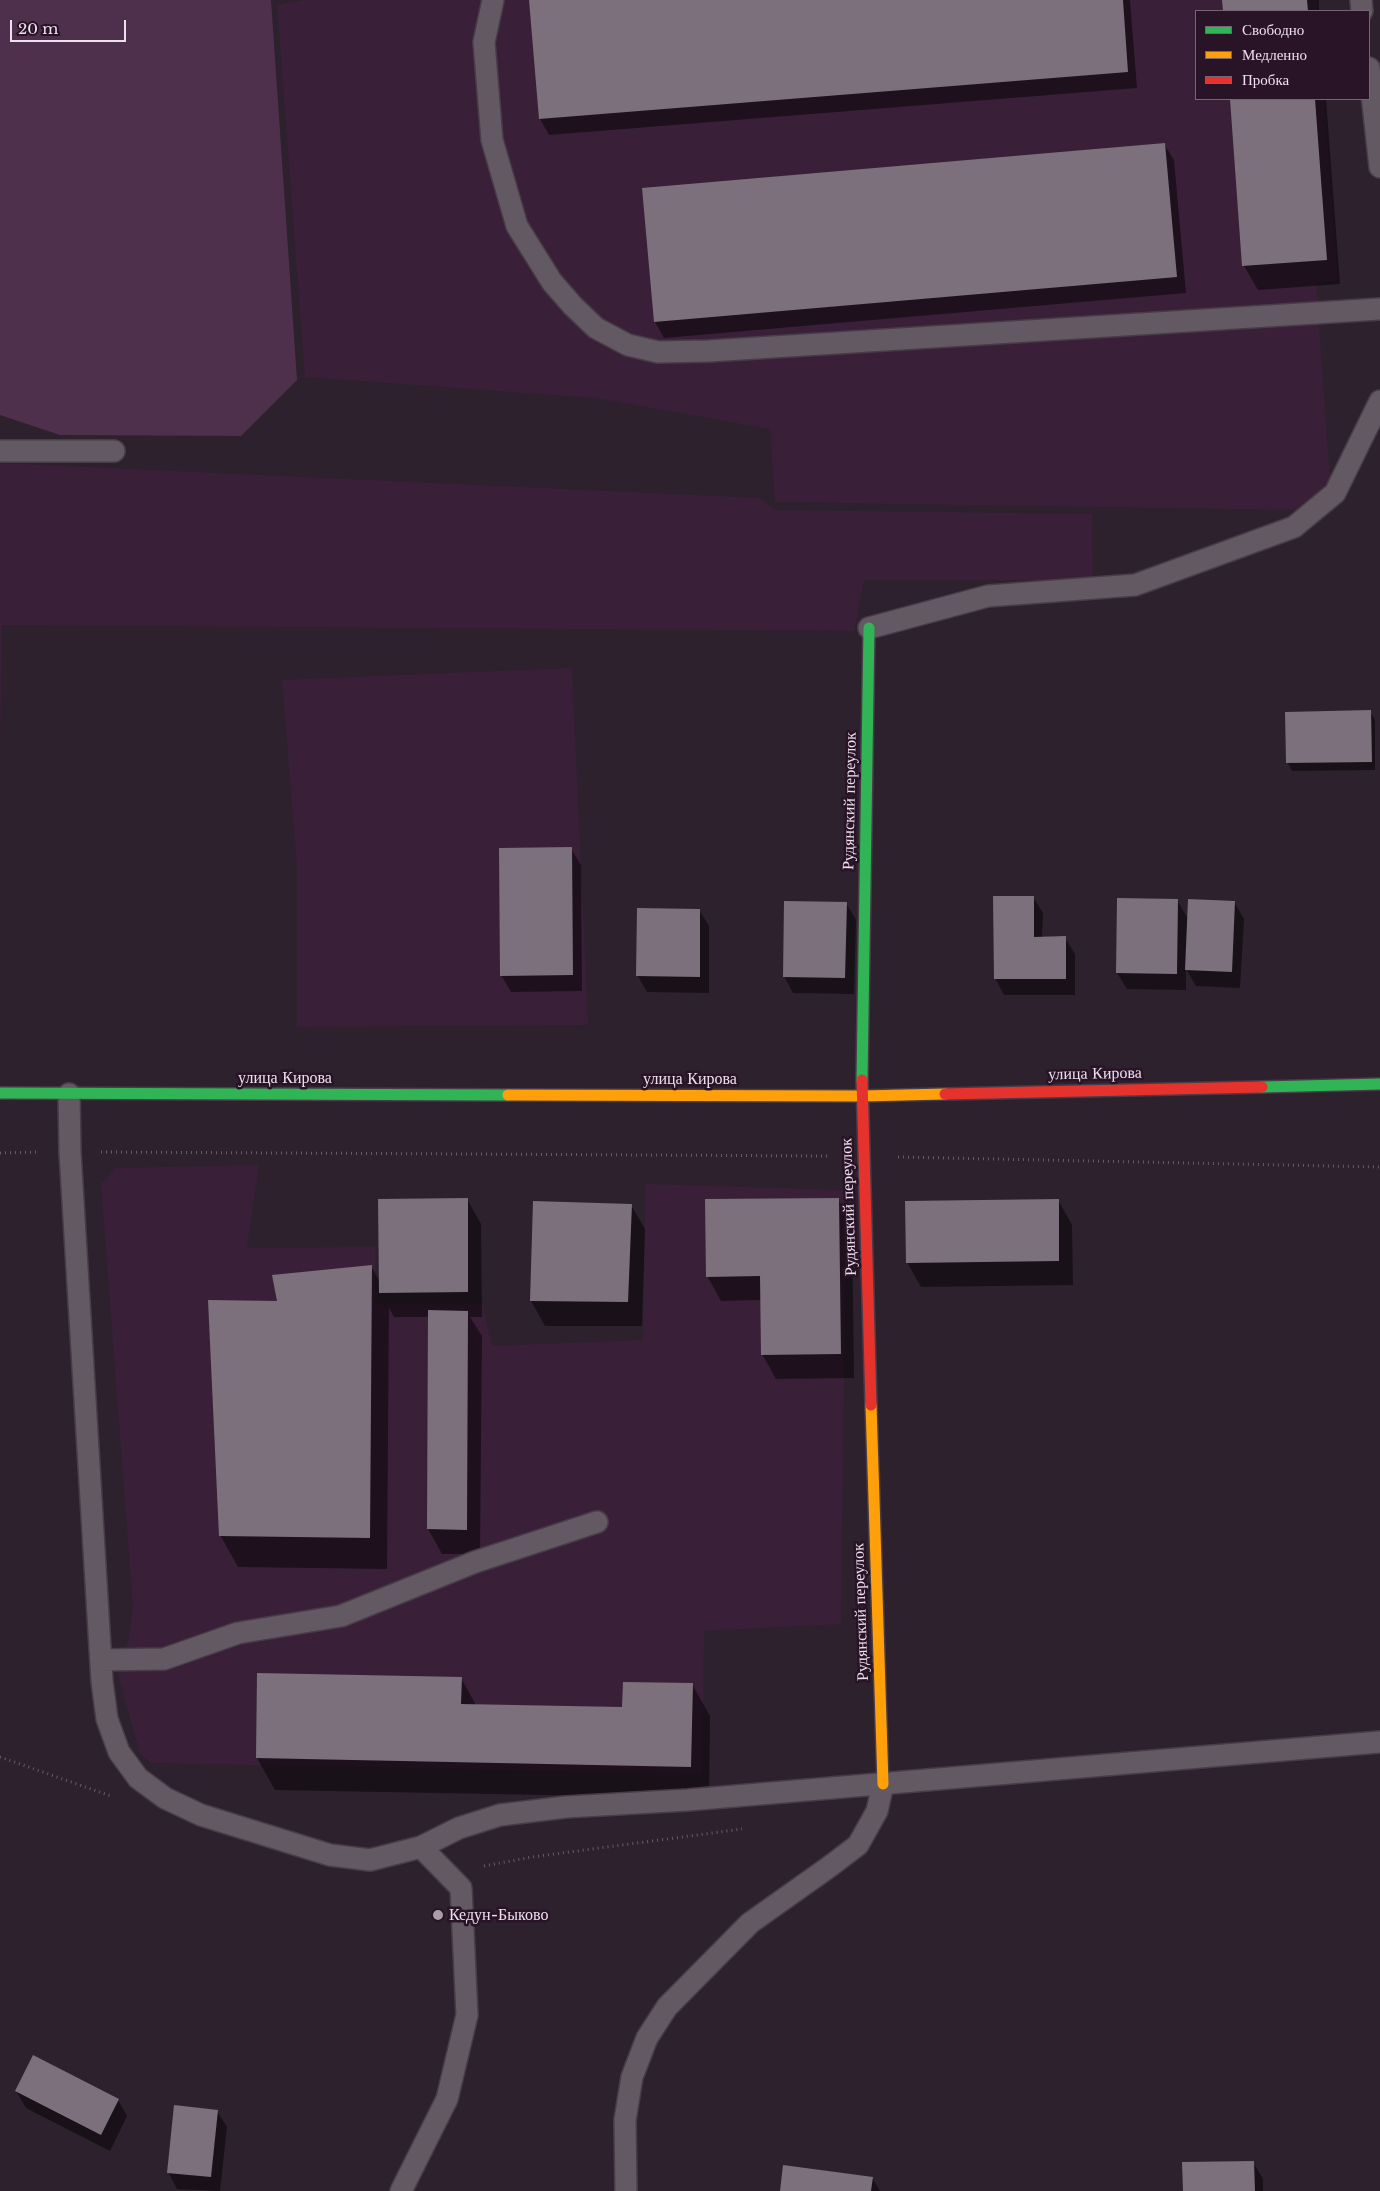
<!DOCTYPE html>
<meta charset="utf-8">
<style>
body{margin:0}
#map{position:relative;width:1380px;height:2191px;overflow:hidden;background:#2d212d;font-family:"Libre Baskerville",serif}
canvas{display:block}
.legend{position:absolute;left:1195px;top:10px;width:175px;height:90px;box-sizing:border-box;background:#281327;border:1px solid #776576;margin:0;padding:6px 9px;list-style:none;font-size:15px;color:#eedfed}
.legend li{display:flex;align-items:center;gap:10px;height:25px}
.legend b{width:25px;border:1px solid #776576}
.scale{position:absolute;left:10px;top:20px;width:116px;height:22px;box-sizing:border-box;border:2px solid #eedfed;border-top:0;padding-left:6px;font-size:15px;line-height:18px;white-space:nowrap;color:#eedfed;-webkit-text-stroke:4px #281327;paint-order:stroke}
</style>
<div id="map">
<canvas width="1380" height="2191"></canvas>
<ul class="legend">
<li><b style="height:6px;background:#30b455"></b>Свободно</li>
<li><b style="height:6px;background:#ff9f0a"></b>Медленно</li>
<li><b style="height:6px;background:#e5322d"></b>Пробка</li>
</ul>
<div class="scale">20 m</div>
</div>
<script>
const ctx = document.querySelector('canvas').getContext('2d');
ctx.lineJoin = 'round';
function paint(path, color) {
  ctx.fillStyle = color;
  ctx.fill(path, 'evenodd');
}
function poly(rows) {
  const path = new Path2D();
  for (const r of rows) {
    path.moveTo(r[0], r[1]);
    for (let i = 2; i < r.length; i += 2) path.lineTo(r[i], r[i + 1]);
  }
  return path;
}
function trace(path, color, width, dash) {
  ctx.strokeStyle = color;
  ctx.lineWidth = width;
  ctx.lineCap = dash ? 'butt' : 'round';
  ctx.setLineDash(dash || []);
  ctx.stroke(path);
}
function write(font, color, halo, rows, align = 'center') {
  ctx.font = font + ' "Libre Baskerville",serif';
  ctx.lineWidth = 5;
  ctx.setLineDash([]);
  ctx.textBaseline = 'middle';
  ctx.strokeStyle = halo;
  ctx.fillStyle = color;
  for (const [text, x, y, turn = 0] of rows) {
    ctx.save();
    ctx.translate(x, y);
    ctx.rotate((+turn || 0) * Math.PI / 180);
    ctx.textAlign = isNaN(turn) ? turn : align;
    if (halo) ctx.strokeText(text, 0, 0);
    ctx.fillText(text, 0, 0);
    ctx.restore();
  }
}
const built = poly([
 [304,0,1317,0,1317,11,1196,11,1196,99,1324,99,1338,280,1316,283,1330,480,1299,510,775,502,770,429,596,398,305,377,277,5],
 [0,463,759,498,775,510,1092,514,1093,580,864,580,854,631,2,625,0,760],
 [572,668,588,1025,297,1027,297,865,282,680],
 [259,1165,247,1248,375,1247,375,1303,482,1304,492,1346,643,1340,645,1184,846,1190,841,1624,704,1631,703,1774,152,1763,140,1754,118,1675,129,1637,133,1607,101,1184,116,1168]
]);
const green = poly([
 [0,0,271,0,297,380,241,436,60,435,0,415]
]);
const shadow = poly([
 [530,0,1130,0,1137,88,549,135,540,119],
 [1223,0,1319,0,1319,11,1224,11],
 [1231,99,1326,99,1340,284,1258,290,1244,266],
 [1164,144,1174,160,1186,293,664,338,655,322],
 [1370,712,1375,720,1375,770,1292,771,1288,763,1287,713],
 [571,849,581,865,582,991,511,992,501,975],
 [1033,897,1043,913,1042,938,1065,938,1075,954,1075,995,1004,995,995,978],
 [1177,900,1188,919,1234,902,1244,919,1240,988,1196,986,1186,969,1186,990,1127,989,1117,973],
 [846,903,856,920,854,994,793,993,784,976],
 [699,910,709,926,709,993,647,992,638,976],
 [467,1199,481,1224,482,1317,470,1317,482,1336,480,1554,442,1554,428,1529,429,1317,394,1317,389,1308,387,1569,238,1567,220,1535,279,1303,371,1266,380,1282],
 [838,1199,852,1223,854,1378,776,1379,762,1354,761,1300,721,1301,707,1276],
 [1058,1200,1072,1225,1073,1285,921,1287,907,1262],
 [534,1202,631,1205,645,1229,642,1326,545,1326,531,1301],
 [258,1675,461,1678,476,1705,623,1709,692,1684,710,1716,709,1798,275,1790,257,1758],
 [16,2091,118,2100,127,2116,110,2151,26,2108],
 [217,2111,227,2127,220,2191,177,2189,168,2172],
 [1253,2162,1263,2179,1263,2191,1184,2191],
 [873,2179,880,2191,781,2191]
]);
const building = poly([
 [529,0,1123,0,1128,72,539,119],
 [1222,0,1307,0,1308,11,1223,11],
 [1230,99,1315,99,1327,260,1242,266],
 [1165,143,1177,277,654,322,642,188],
 [1371,710,1372,762,1286,763,1285,712],
 [572,847,573,975,500,976,499,848],
 [993,896,1034,896,1034,937,1066,936,1066,979,994,979],
 [1117,898,1178,899,1177,974,1116,973],
 [1188,899,1235,901,1232,972,1185,970],
 [784,901,847,902,845,978,783,977],
 [637,908,700,909,700,977,636,976],
 [468,1198,468,1292,379,1293,378,1199],
 [839,1198,841,1354,761,1355,760,1276,706,1277,705,1199],
 [1059,1199,1059,1261,906,1263,905,1201],
 [533,1201,632,1204,628,1302,530,1301],
 [372,1265,370,1538,219,1536,208,1300,277,1301,272,1275],
 [428,1310,468,1311,467,1530,427,1529],
 [257,1673,462,1677,461,1704,622,1707,623,1682,693,1683,691,1767,256,1758],
 [33,2055,119,2099,101,2135,15,2091],
 [174,2105,218,2110,211,2177,167,2173],
 [1254,2161,1255,2191,1183,2191,1182,2162],
 [783,2165,873,2177,871,2191,780,2191]
]);
const path = poly([
 [101,1152,829,1156],
 [0,1153,39,1152],
 [898,1157,1380,1167],
 [0,1757,111,1796],
 [484,1866,532,1857,742,1829]
]);
const lane = poly([
 [493,0,484,42,492,140,517,226,552,282,573,306,596,328,628,345,658,352,709,351,1380,309],
 [1361,0,1362,11],
 [1369,68,1380,167],
 [0,451,114,451],
 [869,628,988,596,1135,585,1294,527,1335,493,1380,401],
 [69,1094,70,1152,102,1681,107,1719,119,1752,138,1778,165,1798,201,1815,330,1855,370,1860,421,1847,459,1828,500,1815,566,1807,688,1800,1380,1742],
 [101,1660,164,1659,238,1633,341,1616,475,1562,597,1522],
 [401,2191,447,2099,467,2015,461,1888,421,1847],
 [626,2191,625,2120,632,2077,647,2038,667,2007,750,1923,829,1867,858,1845,877,1811,883,1784]
]);
const fast = poly([
 [862,1080,869,628],
 [1262,1087,1380,1084],
 [0,1093,508,1095]
]);
const slow = poly([
 [508,1095,862,1096,945,1094],
 [871,1405,883,1784]
]);
const jam = poly([
 [862,1080,871,1405],
 [945,1094,1262,1087]
]);
const markers = [
 [438,1915,6,"#aa9caa"]
];
const streetNames = [
 ["Рудянский переулок",850,801,-89],
 ["улица Кирова",1095,1074,-1],
 ["улица Кирова",285,1078],
 ["улица Кирова",690,1079],
 ["Рудянский переулок",849,1207,-92],
 ["Рудянский переулок",861,1612,-92]
];
const poiNames = [
 ["Кедун-Быково",449,1915]
];
paint(built, '#392038');
paint(green, '#4e304d');
paint(shadow, '#0007');
paint(building, '#7b707b');
trace(lane, '#473c47', 24);
trace(fast, '#473c47', 14);
trace(slow, '#473c47', 14);
trace(jam, '#473c47', 14);
trace(path, '#655d65', 3, [1, 4]);
trace(lane, '#635962', 21);
trace(fast, '#30b455', 11);
trace(slow, '#ff9f0a', 11);
trace(jam, '#e5322d', 11);
for (const [x, y, r, color] of markers) {
  const dot = new Path2D();
  dot.arc(x, y, r, 0, 2 * Math.PI);
  ctx.fillStyle = color;
  ctx.fill(dot);
  trace(dot, '#281327', 2);
}
write('16px', '#eedfed', '#281327', streetNames);
write('16px', '#eedfed', '#281327', poiNames, 'left');
</script>
